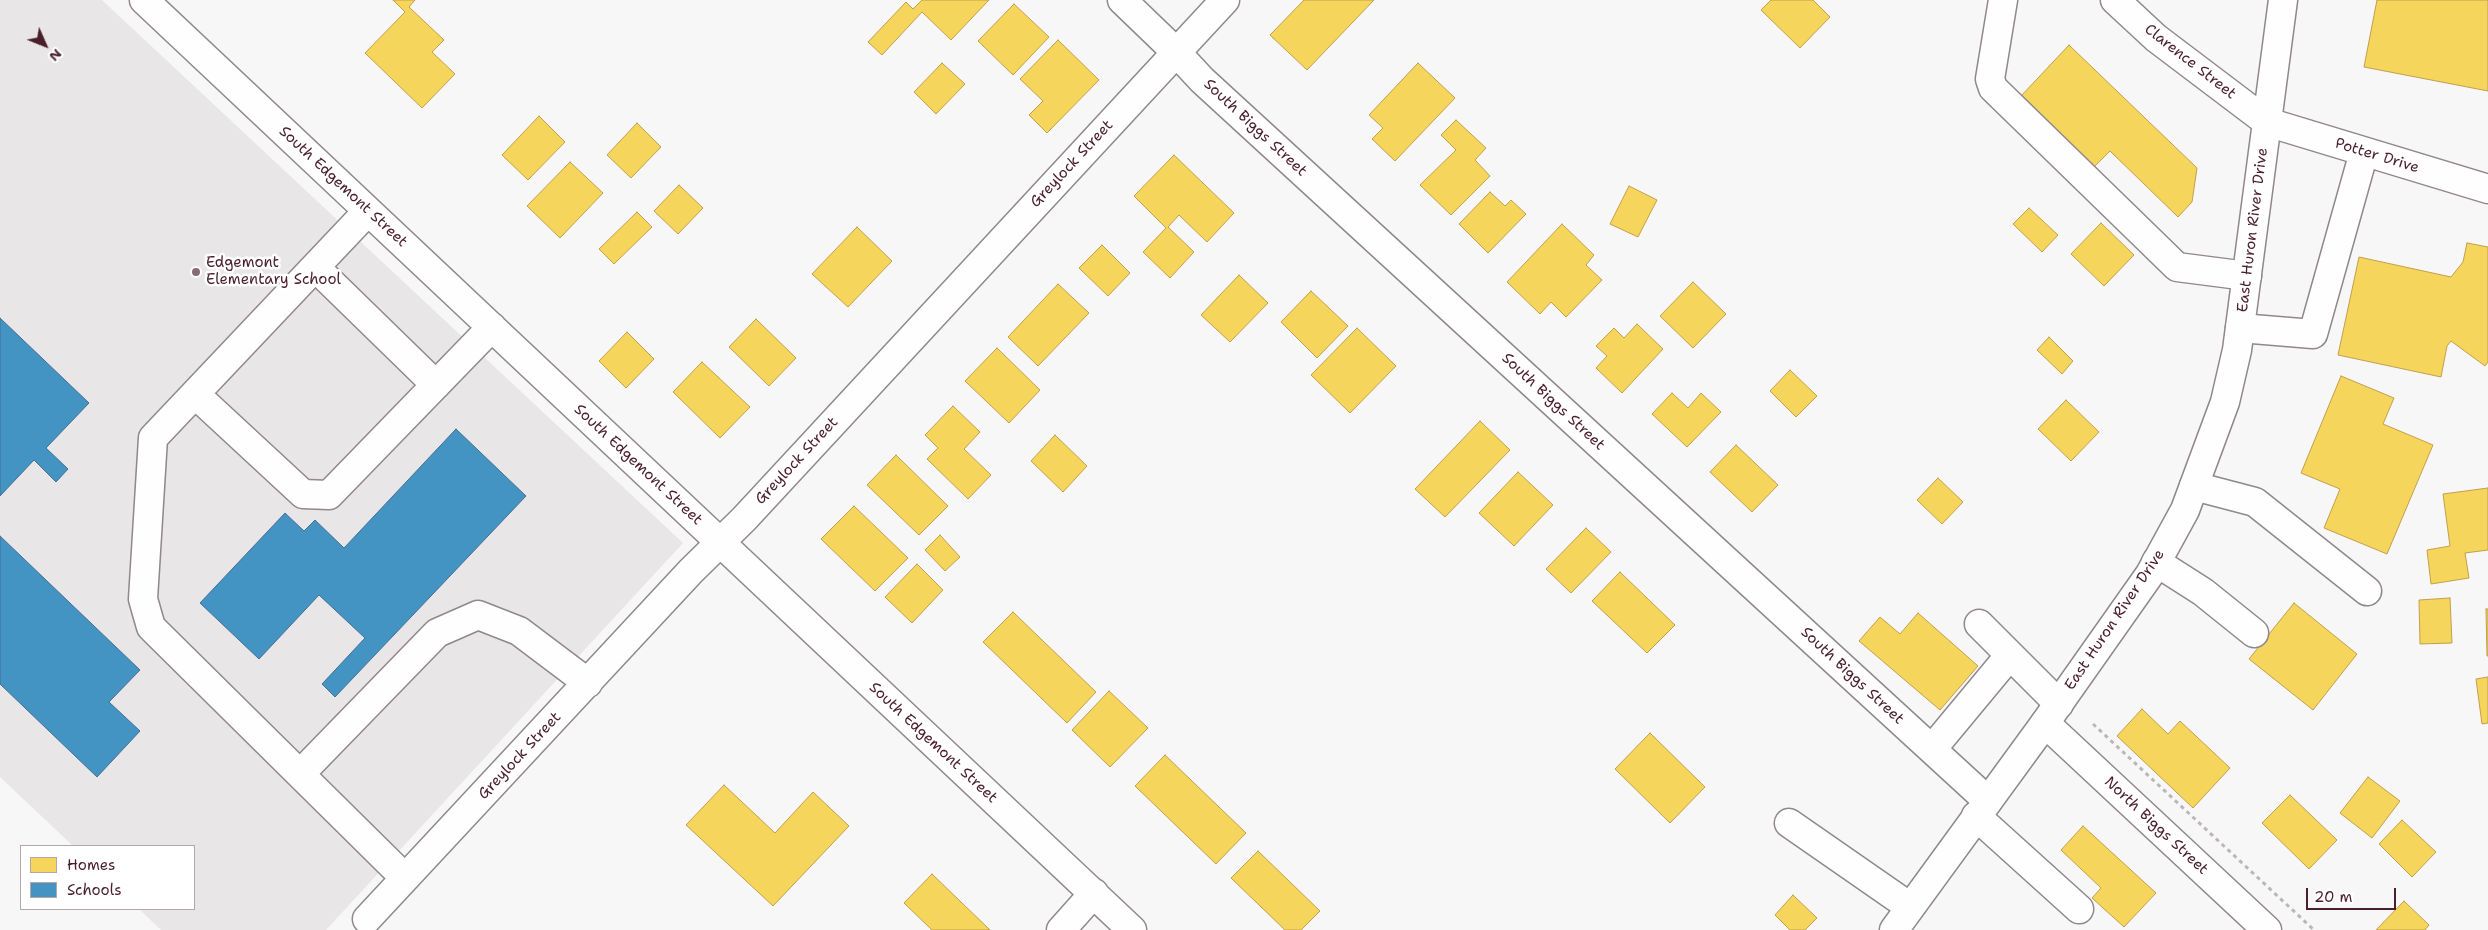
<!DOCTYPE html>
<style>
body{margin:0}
#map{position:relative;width:2488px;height:930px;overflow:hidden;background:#f7f7f7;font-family:"Shantell Sans",sans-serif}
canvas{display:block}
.legend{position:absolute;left:20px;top:845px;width:175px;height:65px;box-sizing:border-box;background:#fff;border:1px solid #b7a5aa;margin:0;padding:6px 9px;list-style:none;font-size:15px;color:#4a1f2b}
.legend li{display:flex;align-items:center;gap:10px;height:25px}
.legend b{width:25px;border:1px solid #b7a5aa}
.north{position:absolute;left:20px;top:20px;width:50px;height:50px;-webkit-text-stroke:4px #fff;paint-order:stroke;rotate:134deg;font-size:14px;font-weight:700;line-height:20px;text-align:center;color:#4a1f2b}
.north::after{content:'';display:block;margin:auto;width:18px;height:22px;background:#4a1f2b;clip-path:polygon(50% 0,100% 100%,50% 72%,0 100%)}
.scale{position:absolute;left:2306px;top:888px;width:90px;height:22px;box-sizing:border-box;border:2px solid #4a1f2b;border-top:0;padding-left:6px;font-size:15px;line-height:18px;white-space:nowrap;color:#4a1f2b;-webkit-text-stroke:4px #fff;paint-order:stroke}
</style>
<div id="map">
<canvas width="2488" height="930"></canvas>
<ul class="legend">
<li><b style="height:14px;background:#f6d55c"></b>Homes</li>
<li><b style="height:14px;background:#4393c3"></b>Schools</li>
</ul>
<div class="north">N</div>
<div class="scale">20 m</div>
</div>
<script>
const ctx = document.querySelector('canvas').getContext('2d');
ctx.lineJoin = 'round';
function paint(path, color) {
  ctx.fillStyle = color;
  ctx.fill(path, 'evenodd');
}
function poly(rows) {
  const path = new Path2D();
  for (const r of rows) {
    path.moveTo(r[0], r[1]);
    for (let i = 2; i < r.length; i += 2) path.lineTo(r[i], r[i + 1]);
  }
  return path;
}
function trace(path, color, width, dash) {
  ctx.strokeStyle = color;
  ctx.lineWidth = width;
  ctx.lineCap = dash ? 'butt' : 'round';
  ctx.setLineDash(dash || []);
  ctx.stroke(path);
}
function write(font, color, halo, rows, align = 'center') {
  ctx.font = font + ' "Shantell Sans",sans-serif';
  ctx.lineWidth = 5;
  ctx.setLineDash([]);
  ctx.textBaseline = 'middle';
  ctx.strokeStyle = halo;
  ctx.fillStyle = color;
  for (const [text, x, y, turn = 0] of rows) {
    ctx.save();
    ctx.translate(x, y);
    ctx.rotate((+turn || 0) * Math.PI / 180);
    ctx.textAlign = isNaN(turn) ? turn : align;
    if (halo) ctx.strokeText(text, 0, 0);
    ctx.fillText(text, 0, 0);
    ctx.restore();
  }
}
const built = poly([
 [0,0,102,0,683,543,326,930,161,930,139,909,194,909,194,846,73,846,0,777]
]);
const homes = poly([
 [393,0,415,0,409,7,444,40,432,52,455,74,422,108,365,53,405,12,393,0],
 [922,0,989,0,951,40,922,12,882,55,868,42,906,2,913,9,922,0],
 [1304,0,1374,0,1307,70,1270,35,1304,0],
 [1771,0,1813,0,1830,17,1800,48,1761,10,1771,0],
 [2377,0,2488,0,2488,91,2364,67,2377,0],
 [1014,4,1049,37,1013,75,978,41,1014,4],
 [1058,40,1099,80,1047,133,1029,115,1043,101,1020,79,1058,40],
 [2069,45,2197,168,2192,202,2178,217,2110,151,2094,167,2021,96,2069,45],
 [942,63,965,84,936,114,914,92,942,63],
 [1418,63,1455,98,1395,161,1372,139,1383,128,1369,115,1418,63],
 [539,116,565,142,528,180,502,155,539,116],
 [1456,120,1486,148,1475,160,1490,176,1451,215,1420,185,1456,150,1441,135,1456,120],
 [637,123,661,147,631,178,607,155,637,123],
 [1174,155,1234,213,1207,242,1179,215,1168,227,1194,252,1170,278,1143,252,1166,228,1134,196,1174,155],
 [570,162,603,193,560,238,527,206,570,162],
 [679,185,703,208,678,234,654,211,679,185],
 [1629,186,1657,200,1638,237,1610,224,1629,186],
 [1490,192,1505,206,1511,200,1526,214,1488,253,1459,224,1490,192],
 [2029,208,2058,235,2042,252,2013,224,2029,208],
 [637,212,652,227,614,264,599,249,637,212],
 [2101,223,2134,255,2104,286,2071,254,2101,223],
 [1562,224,1594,255,1586,265,1602,280,1566,317,1551,302,1540,314,1507,282,1562,224],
 [857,227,892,261,848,307,812,274,857,227],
 [2467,243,2488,247,2488,362,2485,366,2451,341,2447,346,2441,377,2338,355,2359,257,2451,277,2463,262,2467,243],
 [1102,245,1130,273,1108,296,1079,268,1102,245],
 [1239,275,1268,303,1230,342,1201,315,1239,275],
 [1693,282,1726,314,1693,348,1660,316,1693,282],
 [1058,284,1089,313,1038,366,1008,337,1058,284],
 [1311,291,1348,326,1317,358,1281,322,1311,291],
 [756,319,796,358,769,386,729,347,756,319],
 [1637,324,1663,349,1622,393,1596,368,1607,356,1596,346,1614,328,1624,338,1637,324],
 [1357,328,1396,366,1350,413,1311,375,1357,328],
 [627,332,654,359,626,388,599,361,627,332],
 [2049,337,2073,361,2062,374,2037,350,2049,337],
 [997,348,1040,390,1009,423,965,381,997,348],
 [702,362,750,407,720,438,673,392,702,362],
 [1790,370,1817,396,1796,417,1770,391,1790,370],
 [2341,376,2394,398,2383,424,2433,445,2387,554,2324,528,2340,489,2301,473,2341,376],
 [1672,393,1688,408,1701,393,1721,412,1687,447,1652,414,1672,393],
 [2066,400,2099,432,2071,461,2038,429,2066,400],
 [953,406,980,432,964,449,991,475,968,499,927,459,938,448,925,435,953,406],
 [1480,421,1510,450,1445,517,1415,489,1480,421],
 [1055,435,1087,466,1063,492,1031,461,1055,435],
 [1736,445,1778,485,1752,512,1710,472,1736,445],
 [896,455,948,506,919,535,867,485,896,455],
 [1518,472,1553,505,1514,546,1479,513,1518,472],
 [1938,478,1963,502,1942,524,1917,500,1938,478],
 [2488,488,2488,550,2465,553,2469,578,2431,584,2427,550,2450,546,2443,494,2488,488],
 [854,506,908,558,875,591,821,539,854,506],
 [1586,528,1611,552,1571,593,1546,569,1586,528],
 [940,535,960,557,945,571,925,550,940,535],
 [917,564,943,590,912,623,885,597,917,564],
 [1620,572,1675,625,1647,653,1592,601,1620,572],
 [2450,598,2452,643,2420,644,2419,600,2450,598],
 [2294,603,2357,654,2313,710,2249,659,2294,603],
 [2486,609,2488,609,2488,656,2487,656,2486,609],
 [1013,612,1096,692,1067,723,983,642,1013,612],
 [1918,613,1978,666,1940,710,1859,641,1880,617,1900,634,1918,613],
 [2488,677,2488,723,2482,724,2476,679,2488,677],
 [1109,691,1148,728,1110,767,1072,730,1109,691],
 [2142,709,2168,734,2180,721,2230,768,2193,808,2117,736,2142,709],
 [1650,733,1705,787,1670,823,1615,769,1650,733],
 [1165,755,1246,833,1216,864,1135,786,1165,755],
 [2368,777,2400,801,2372,838,2340,813,2368,777],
 [724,785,775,833,813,792,849,826,773,906,686,825,724,785],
 [2290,795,2337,840,2309,869,2262,823,2290,795],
 [2402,820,2436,852,2412,877,2379,844,2402,820],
 [2083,826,2156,893,2124,927,2092,898,2101,888,2061,850,2083,826],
 [1258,851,1320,911,1301,930,1285,930,1231,878,1258,851],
 [932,874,990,930,932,930,904,903,932,874],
 [1793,895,1817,918,1805,930,1790,930,1775,915,1793,895],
 [2404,901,2429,925,2425,930,2376,930,2404,901]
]);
const schools = poly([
 [0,318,89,403,46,448,68,469,56,482,34,460,0,496,0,318],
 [456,429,526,496,335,697,322,684,365,638,319,595,259,659,200,603,285,513,304,531,315,520,344,548,456,429],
 [0,536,140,670,109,702,140,731,97,777,0,684,0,536]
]);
const path = poly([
 [2093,724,2314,930]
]);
const minor = poly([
 [144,0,1132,930],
 [1122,0,1176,52,1202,80,1988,801],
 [2003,0,1990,79,1993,88,2177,267,2247,276],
 [2115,0,2156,38,2267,122,2488,189],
 [368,211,153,438,143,599,151,627,405,878],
 [315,267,436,385],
 [2240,328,2313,334,2364,152],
 [195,394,303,494,329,495,492,327],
 [2194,486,2255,502,2367,591],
 [2156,562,2203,592,2254,633],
 [1979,624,2059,704],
 [2045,723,2267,930],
 [1932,749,2010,655],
 [300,774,437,633,478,615,519,631,588,683],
 [1976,816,2079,909],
 [1789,823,1910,907],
 [367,919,691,571,744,519,1225,0],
 [1061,930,1094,893]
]);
const major = poly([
 [1894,930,2045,723,2150,574,2185,510,2225,402,2237,350,2283,0]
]);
const markers = [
 [196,272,5,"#876b72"]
];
const streetNames = [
 ["Clarence Street",2190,62,38],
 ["South Biggs Street",1255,128,43],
 ["Potter Drive",2377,156,17],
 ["Greylock Street",1072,164,-47],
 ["South Edgemont Street",343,187,43],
 ["East Huron River Drive",2253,230,-83],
 ["South Biggs Street",1553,402,43],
 ["Greylock Street",797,461,-47],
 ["South Edgemont Street",638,465,43],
 ["East Huron River Drive",2115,620,-56],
 ["South Biggs Street",1852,676,43],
 ["South Edgemont Street",933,743,43],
 ["Greylock Street",520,756,-47],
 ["North Biggs Street",2156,826,43]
];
const poiNames = [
 ["Edgemont",206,263],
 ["Elementary School",206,280]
];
paint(built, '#e9e6e7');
paint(homes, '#f6d55c');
trace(homes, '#c29e4d', 1);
paint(schools, '#4393c3');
trace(schools, '#457095', 1);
trace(minor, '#90888a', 31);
trace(major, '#90888a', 31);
trace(path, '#bcb6b8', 3, [4, 4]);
trace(minor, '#fefefe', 28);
trace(major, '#fefefe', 28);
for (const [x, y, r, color] of markers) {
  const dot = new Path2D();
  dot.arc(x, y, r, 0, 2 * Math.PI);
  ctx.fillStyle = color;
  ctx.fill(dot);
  trace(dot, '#fff', 2);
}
write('15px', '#4a1f2b', '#fff', streetNames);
write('15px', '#4a1f2b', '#fff', poiNames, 'left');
</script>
